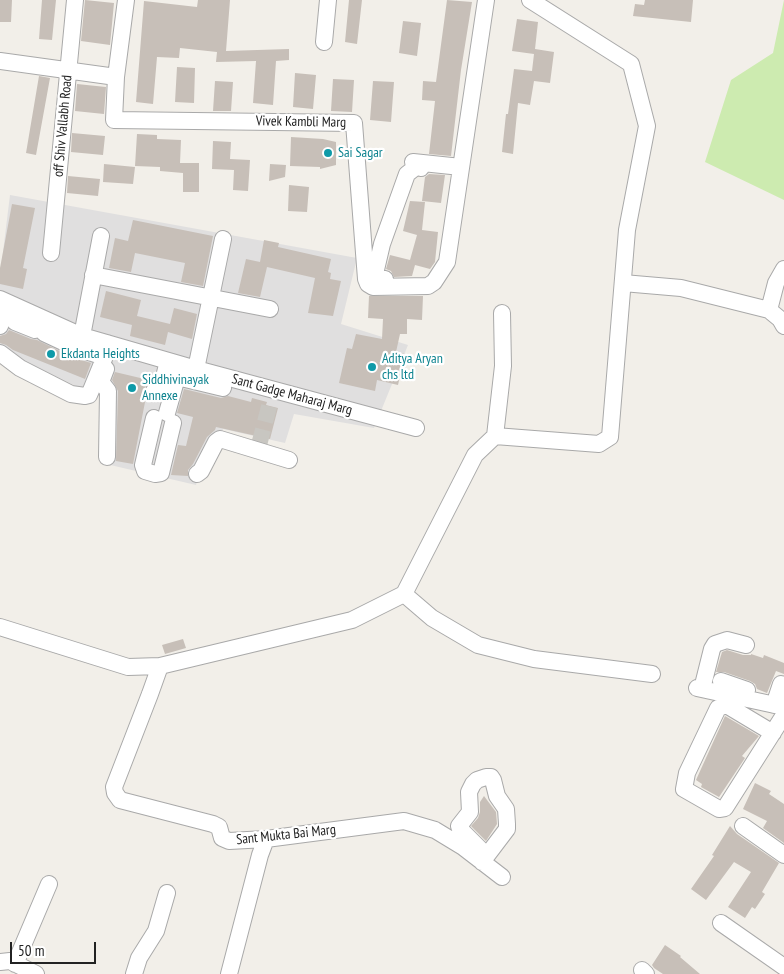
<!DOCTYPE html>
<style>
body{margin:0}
#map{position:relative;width:784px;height:974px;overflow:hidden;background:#f2efe9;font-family:"PT Sans Narrow",sans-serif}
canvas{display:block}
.scale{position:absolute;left:10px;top:942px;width:86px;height:22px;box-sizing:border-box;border:2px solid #222;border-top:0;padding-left:6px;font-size:15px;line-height:18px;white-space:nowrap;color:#222;-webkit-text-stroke:4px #fff;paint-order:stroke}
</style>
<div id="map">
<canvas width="784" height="974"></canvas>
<div class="scale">50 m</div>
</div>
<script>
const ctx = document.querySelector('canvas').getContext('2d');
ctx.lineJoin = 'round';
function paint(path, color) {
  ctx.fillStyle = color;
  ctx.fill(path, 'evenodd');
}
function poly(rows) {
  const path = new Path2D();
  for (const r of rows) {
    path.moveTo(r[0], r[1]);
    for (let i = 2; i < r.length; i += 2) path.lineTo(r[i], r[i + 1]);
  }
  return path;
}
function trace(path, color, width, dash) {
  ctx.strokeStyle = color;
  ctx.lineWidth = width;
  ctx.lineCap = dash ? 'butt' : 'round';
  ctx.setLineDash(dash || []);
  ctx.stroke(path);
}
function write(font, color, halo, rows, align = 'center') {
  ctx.font = font + ' "PT Sans Narrow",sans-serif';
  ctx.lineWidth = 4.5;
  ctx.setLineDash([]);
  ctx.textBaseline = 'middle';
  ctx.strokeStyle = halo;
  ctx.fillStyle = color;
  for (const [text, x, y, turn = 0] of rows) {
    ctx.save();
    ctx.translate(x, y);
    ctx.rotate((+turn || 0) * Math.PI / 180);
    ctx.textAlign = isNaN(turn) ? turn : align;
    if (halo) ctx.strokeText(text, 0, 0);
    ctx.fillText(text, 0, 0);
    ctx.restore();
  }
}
const residential = poly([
 [10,195,357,258,341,324,408,345,374,428,294,414,285,443,223,429,216,455,205,453,196,485,106,464,108,400,0,353,0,276]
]);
const grass = poly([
 [784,0,784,200,705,162,731,80,773,53]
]);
const building = poly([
 [0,0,12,0,11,22,0,22],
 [42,0,56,0,52,40,39,39],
 [85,0,114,3,110,45,81,41],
 [198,0,230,0,226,51,289,49,289,60,276,61,273,105,253,103,256,61,216,62,217,52,180,48,179,58,157,57,153,104,136,102,144,1,197,7],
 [349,0,362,0,357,44,345,42],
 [447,0,472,2,461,70,451,156,429,154,435,101,422,100,423,81,436,82],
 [645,0,693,0,691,22,633,16,635,4,644,5],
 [517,19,538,22,535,49,554,52,550,83,534,81,530,105,518,103,513,154,502,152,506,114,508,114,514,69,532,71,534,54,512,51],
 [403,21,421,23,417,56,399,53],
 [177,67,195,68,194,103,175,102],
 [295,73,316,75,313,109,293,107],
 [39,76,50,78,36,155,26,153],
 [333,79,354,80,352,112,331,111],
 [215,81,233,82,231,111,213,111],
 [373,81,394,82,391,122,370,120],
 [77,84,106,87,104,114,75,111],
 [72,133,105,136,103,155,71,152],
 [137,134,157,135,157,139,181,140,180,163,199,163,199,192,183,192,183,173,160,171,160,167,135,166],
 [291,137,323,139,336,142,336,165,320,169,320,167,290,166],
 [213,141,231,142,230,159,250,160,248,191,233,190,234,170,212,169],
 [104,164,135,167,133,184,103,182],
 [270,164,286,165,285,177,269,181],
 [429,174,445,175,441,203,422,201,425,177],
 [68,176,100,179,98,196,67,193],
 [289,185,309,187,307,212,288,211],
 [410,201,425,202,422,230,438,232,435,262,430,269,415,265,412,276,394,277,391,271,386,269,390,255,410,260,417,235,403,231],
 [12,204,35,208,23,268,27,269,23,289,0,284,0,268],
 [133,220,213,236,203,286,181,282,185,263,135,253,131,272,109,268,115,238,128,241],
 [264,240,279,243,278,247,331,259,328,272,331,273,330,279,341,281,333,316,308,313,315,278,267,267,260,297,238,293,246,259,260,262],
 [106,291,141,300,137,316,170,324,174,308,197,314,192,339,168,332,165,345,130,336,132,325,100,317],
 [369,296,423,296,422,320,407,319,407,334,400,334,396,352,405,354,398,385,377,380,375,391,339,383,347,348,352,349,356,334,382,339,383,319,368,318],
 [9,330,31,339,37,340,72,357,91,363,85,379,13,350,6,345,0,343,0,336,6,334],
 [115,372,153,381,147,384,144,389,146,397,133,464,116,461,118,391,112,380],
 [184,389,221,398,228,396,251,402,252,398,267,402,266,405,278,408,270,439,216,427,215,430,207,437,193,464,188,470,188,476,171,475,178,445,186,446,193,417,177,413],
 [183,639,186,648,165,654,162,645],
 [727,650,743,655,751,655,751,654,763,658,764,655,784,663,784,674,776,671,767,693,757,689,755,684,750,681,724,672,716,672,722,652],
 [725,716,759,736,742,756,745,758,719,797,701,787,702,784,696,780],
 [755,783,771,791,769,794,784,804,784,843,763,828,767,821,743,809],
 [484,796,496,812,497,824,486,841,471,826,478,818,480,812,480,802],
 [730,826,737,834,779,863,762,892,765,894,755,909,752,907,745,918,728,907,751,872,734,862,706,900,691,889,714,856,712,855],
 [665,945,681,956,680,957,700,974,663,974,654,968,652,965]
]);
const minorTunnel = poly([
 [259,445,271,399]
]);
const minor = poly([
 [126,0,116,77,114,120,354,123,366,279,368,284,373,287,428,286,434,282,447,262,486,0],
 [324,42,328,0],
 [0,61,116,77],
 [413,162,461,167],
 [51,253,75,0],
 [93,275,270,309],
 [385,279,375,278,375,274,382,244,407,174,416,167,421,168],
 [623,283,681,288,769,310,780,319,784,326],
 [0,299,82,336,196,369,416,428],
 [17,307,14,316,15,322,35,330],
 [769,310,776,283,784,269],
 [0,326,7,303],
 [44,333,76,348],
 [82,336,101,236],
 [83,350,101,356,107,343],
 [0,353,20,368,71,394,85,396,89,395,92,388,110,344],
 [106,369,101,382,108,391,107,457],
 [196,369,223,239],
 [154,391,161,389,168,361],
 [167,413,177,377,223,388],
 [154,418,143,465,145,471,155,474,161,473,173,423],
 [495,436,503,366,502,313],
 [197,474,201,471,216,442,220,439,289,460],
 [404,594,432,618,478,645,534,659,652,674],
 [0,627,128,667,160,666,352,620,404,594,475,455,495,436,599,444,610,437,627,230,647,126,631,64,530,0],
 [160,666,150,694,114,787,115,793,120,800,213,824,219,827,222,838,229,841,266,839,404,821,435,830,463,847,502,877],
 [721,681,747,690],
 [697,688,784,707],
 [702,689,712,649,715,644,727,640,746,645],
 [774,705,781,684],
 [773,733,728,706,724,706,718,708,687,773,684,789,719,809,725,808,784,715],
 [743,826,784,855],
 [482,862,507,829,507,824,506,809,497,796,493,780,491,777,486,777,477,780,473,784,469,792,470,812,459,826,460,829,482,851],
 [721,923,784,967],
 [0,962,10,961,36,974],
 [15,964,49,884],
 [642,970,646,974],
 [134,974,139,958,156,931,167,893],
 [229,974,260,855,266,839]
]);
const markers = [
 [328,153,5,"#0f9aa8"],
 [51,354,5,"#0f9aa8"],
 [372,367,5,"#0f9aa8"],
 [132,388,5,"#0f9aa8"]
];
const streetNames = [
 ["Vivek Kambli Marg",301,122,1],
 ["off Shiv Vallabh Road",63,126,-85],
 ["Sant Gadge Maharaj Marg",292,395,15],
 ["Sant Mukta Bai Marg",286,835,-6]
];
const cultureNames = [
 ["Sai Sagar",338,153],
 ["Ekdanta Heights",61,354],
 ["Aditya Aryan",382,359],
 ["chs ltd",382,375],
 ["Siddhivinayak",142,380],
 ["Annexe",142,396]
];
paint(residential, '#e0dfdf');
paint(grass, '#cdebb0');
paint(building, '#c7bfb8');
trace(minorTunnel, '#c8c6c1', 16, [16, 8]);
trace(minor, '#a9a9a9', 18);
trace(minor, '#fff', 16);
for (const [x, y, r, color] of markers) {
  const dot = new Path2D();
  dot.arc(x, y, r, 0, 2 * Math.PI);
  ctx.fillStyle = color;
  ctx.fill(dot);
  trace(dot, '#fff', 2);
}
write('14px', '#222', '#fff', streetNames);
write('14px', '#0d838f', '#fff', cultureNames, 'left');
</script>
